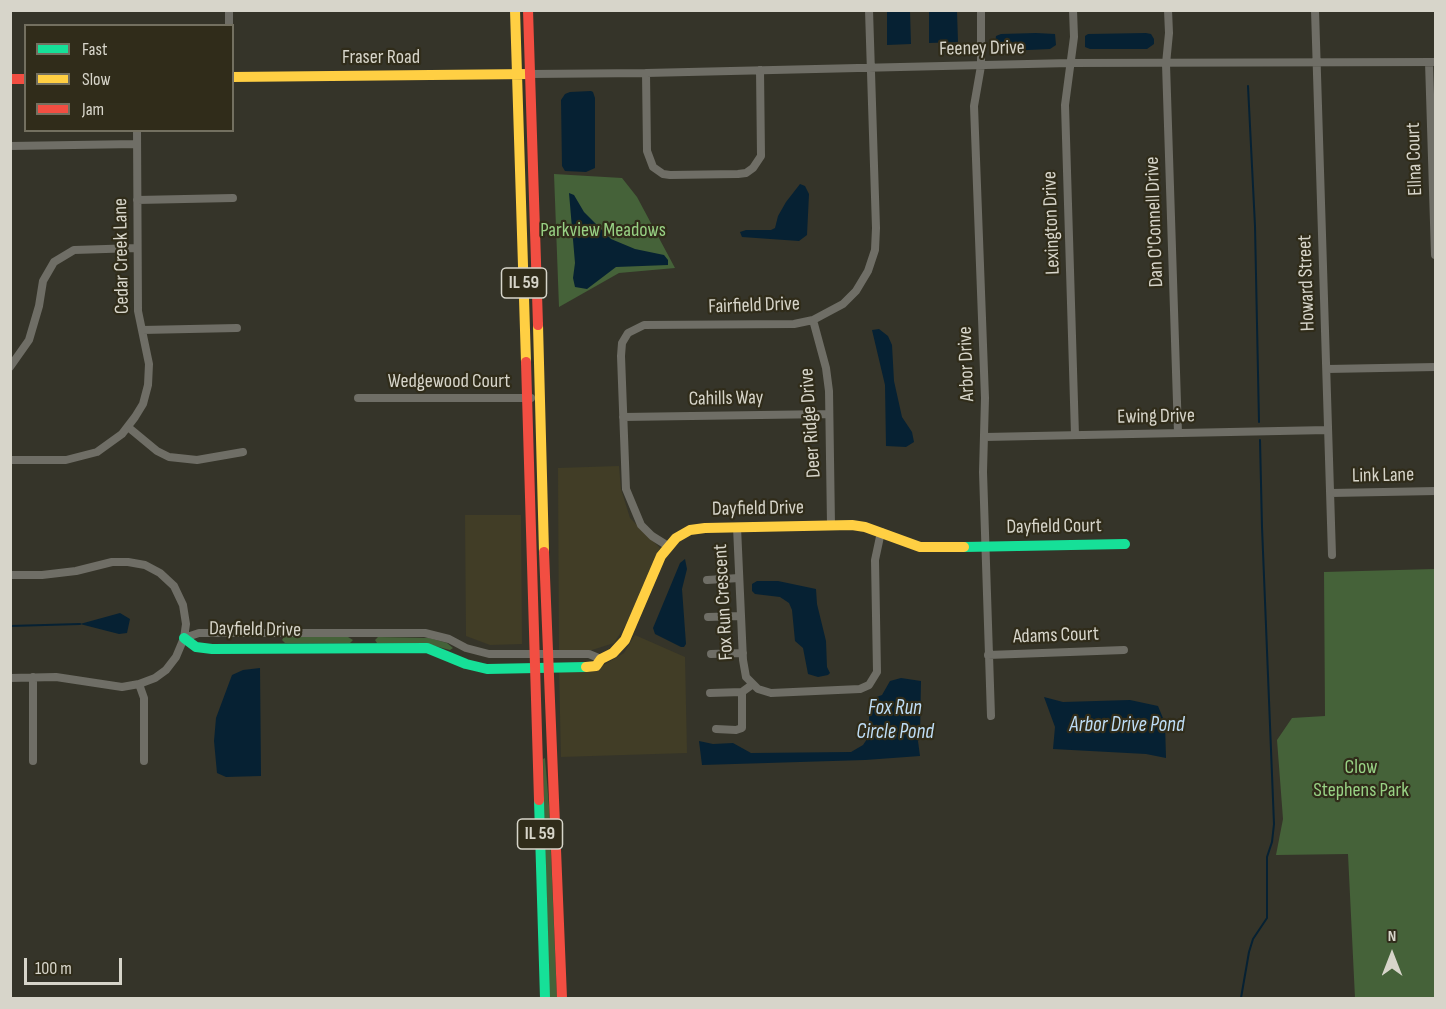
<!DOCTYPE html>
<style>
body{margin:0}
#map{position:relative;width:1446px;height:1009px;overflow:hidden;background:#353429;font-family:"Sofia Sans Condensed",sans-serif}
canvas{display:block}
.frame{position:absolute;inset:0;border:12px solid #d7d5ca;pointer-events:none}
.legend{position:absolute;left:24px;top:24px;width:210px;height:108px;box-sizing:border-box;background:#302c1a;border:2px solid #737060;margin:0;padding:8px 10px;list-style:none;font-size:18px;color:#d7d5ca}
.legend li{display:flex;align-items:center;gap:12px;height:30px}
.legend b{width:30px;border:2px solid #737060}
.north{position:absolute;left:1362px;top:925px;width:60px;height:60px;-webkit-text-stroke:4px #302c1a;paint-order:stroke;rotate:0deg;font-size:16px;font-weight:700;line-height:24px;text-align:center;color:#d7d5ca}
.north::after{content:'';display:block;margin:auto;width:21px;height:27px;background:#d7d5ca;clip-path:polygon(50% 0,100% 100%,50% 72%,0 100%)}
.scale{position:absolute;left:24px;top:958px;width:98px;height:27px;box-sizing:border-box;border:3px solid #d7d5ca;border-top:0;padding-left:8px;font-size:18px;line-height:21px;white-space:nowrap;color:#d7d5ca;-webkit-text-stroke:4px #302c1a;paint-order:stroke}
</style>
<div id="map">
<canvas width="1446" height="1009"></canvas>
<div class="frame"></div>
<ul class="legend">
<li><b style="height:8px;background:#16e098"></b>Fast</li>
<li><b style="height:8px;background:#ffcf43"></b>Slow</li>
<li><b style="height:8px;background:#f24e42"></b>Jam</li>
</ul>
<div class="north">N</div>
<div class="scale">100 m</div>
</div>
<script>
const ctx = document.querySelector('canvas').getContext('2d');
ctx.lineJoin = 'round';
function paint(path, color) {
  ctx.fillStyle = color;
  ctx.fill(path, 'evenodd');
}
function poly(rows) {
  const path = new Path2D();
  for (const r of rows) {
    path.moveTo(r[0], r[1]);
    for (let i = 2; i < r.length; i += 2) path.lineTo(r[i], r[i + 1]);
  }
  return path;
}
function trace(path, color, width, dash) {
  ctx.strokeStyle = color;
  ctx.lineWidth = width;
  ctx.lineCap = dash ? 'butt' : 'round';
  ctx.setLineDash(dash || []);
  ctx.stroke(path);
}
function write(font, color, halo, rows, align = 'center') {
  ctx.font = font + ' "Sofia Sans Condensed",sans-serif';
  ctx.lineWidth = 4.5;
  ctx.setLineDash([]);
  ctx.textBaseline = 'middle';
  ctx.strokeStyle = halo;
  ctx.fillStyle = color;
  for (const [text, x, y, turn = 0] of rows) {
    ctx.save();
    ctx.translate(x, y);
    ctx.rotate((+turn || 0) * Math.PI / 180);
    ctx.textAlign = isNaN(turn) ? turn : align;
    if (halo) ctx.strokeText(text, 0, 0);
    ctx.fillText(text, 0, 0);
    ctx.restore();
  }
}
const built = poly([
 [619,466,621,489,630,518,660,548,627,623,614,643,592,650,559,652,558,468],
 [465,515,521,515,522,644,490,645,466,636],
 [635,635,685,657,687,753,561,757,559,670,597,669,624,653]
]);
const green = poly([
 [554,174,622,178,637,197,675,268,619,273,559,307],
 [1435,569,1435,998,1355,998,1348,854,1276,855,1283,819,1277,740,1292,718,1325,716,1324,572],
 [284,637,348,637,353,640,350,643,285,643,282,640],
 [378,637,429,638,447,643,453,648,450,650,427,644,377,643,375,640],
 [545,758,549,806,557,998,549,998,543,759]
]);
const water = poly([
 [887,11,910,11,911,44,887,45],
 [929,11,957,11,958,42,929,43],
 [1036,33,1055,34,1056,45,1050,49,1006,51,999,49,995,44,996,36,1001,34],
 [1146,33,1151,34,1154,39,1154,44,1147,49,1090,49,1085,47,1085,36,1088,34],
 [591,91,593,92,595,98,595,168,586,172,565,171,562,166,561,100,565,94,570,92],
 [800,184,805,186,809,194,807,235,799,241,742,237,740,232,746,230,771,230,775,228,778,216,786,202],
 [569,193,574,195,584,212,611,239,635,249,664,255,668,260,668,265,616,267,587,289,575,287,573,278,575,263],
 [879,329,888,336,892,345,894,381,902,417,912,432,914,442,906,447,886,446,885,385,872,330],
 [685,559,687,569,682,589,686,644,684,647,681,647,655,634,653,628,680,563],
 [757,581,778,581,816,589,817,604,826,641,827,667,830,673,828,675,818,677,808,674,803,648,795,641,792,610,789,603,780,597,755,594,752,591,752,584],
 [120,613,130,619,127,633,119,634,80,624],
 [260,668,261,776,226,777,217,773,214,741,216,718,232,675,243,670],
 [901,678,921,681,920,736,918,741,920,756,865,760,702,765,699,741,713,744,733,743,751,753,851,752,863,745,869,736,869,707,874,698,882,695,890,681],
 [1044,697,1063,702,1130,700,1158,706,1165,723,1166,758,1146,754,1053,749,1055,727]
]);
const stream = poly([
 [1248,86,1255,226,1259,422],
 [10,626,80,624],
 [1241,998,1249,952,1253,939,1267,918,1267,857,1272,842,1274,824,1262,527,1260,440]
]);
const street = poly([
 [229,10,229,26],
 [981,10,981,66,974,106,985,398,983,472,991,716],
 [1073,10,1074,37,1065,105,1075,435],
 [1168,10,1169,33,1166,64,1178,433],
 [1315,10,1332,555],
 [1429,62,1435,255],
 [646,73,647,151,653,167,663,174,670,175,738,174,746,173,753,168,761,156,760,70],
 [530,74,646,73,1070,63,1436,62],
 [10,146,137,144],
 [137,200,233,198],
 [813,320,826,368,829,391,831,525],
 [142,330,237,328],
 [10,367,29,340,39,306,43,281,54,262,74,250,137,248],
 [1327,369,1436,367],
 [358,398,531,398],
 [623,417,829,414],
 [128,427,157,451,169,457,197,460,243,452],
 [985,437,1328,430],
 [10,460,66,460,97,452,122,434,135,417,143,404,148,385,149,364,138,311,137,130],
 [1331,493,1436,491],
 [737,527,743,660,746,677,758,689,771,693,860,689,869,685,877,672,875,560,881,532],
 [668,546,652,536,641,525,626,489,621,356,622,343,628,333,644,325,794,324,813,320,843,304,856,291,868,271,875,250,876,228,869,10],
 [10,575,42,575,76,571,112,562,128,562,145,565,160,573,174,586,183,605,186,624,184,638,176,657,166,670,155,678,139,684,122,687,56,677,10,678],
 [707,580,739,578],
 [708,617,741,616],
 [184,638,199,633,425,633,449,639,466,648,489,654,589,654,601,659],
 [711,654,743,653],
 [988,655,1124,650],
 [139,684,144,698,144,761],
 [710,693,742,692],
 [716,729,736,730,742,728,742,692,753,684],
 [33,761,33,677]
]);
const fast = poly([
 [964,547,1125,544],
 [184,638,196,647,212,649,427,648,466,664,487,669,586,667],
 [539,800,545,998]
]);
const slow = poly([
 [515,10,526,362],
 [232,77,530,74],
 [538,325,544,552],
 [586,667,596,666,601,659,613,653,625,640,661,556,676,538,690,530,705,528,852,525,865,527,920,547,964,547]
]);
const jam = poly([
 [528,10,538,325],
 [10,79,26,79],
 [526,362,539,800],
 [544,552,562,998]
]);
const shields = [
 [524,283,45],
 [540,834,45]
];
const shieldNames = [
 ["IL 59",524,283],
 ["IL 59",540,834]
];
const streetNames = [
 ["Feeney Drive",982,49,-1],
 ["Fraser Road",381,58],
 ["Ellna Court",1415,159,-92],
 ["Dan O'Connell Drive",1155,222,-92],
 ["Lexington Drive",1052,223,-92],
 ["Cedar Creek Lane",122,256,-91],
 ["Howard Street",1307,283,-92],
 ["Fairfield Drive",754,306,-2],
 ["Arbor Drive",967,364,-92],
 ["Wedgewood Court",449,382],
 ["Cahills Way",726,399,-1],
 ["Ewing Drive",1156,417,-1],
 ["Deer Ridge Drive",811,423,-94],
 ["Link Lane",1383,476,-1],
 ["Dayfield Drive",758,509,-1],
 ["Dayfield Court",1054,527,-1],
 ["Fox Run Crescent",724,602,-93],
 ["Dayfield Drive",255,630,1],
 ["Adams Court",1056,636,-2]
];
const parkNames = [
 ["Parkview Meadows",603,231],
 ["Clow",1361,768],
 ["Stephens Park",1361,791]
];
const waterNames = [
 ["Fox Run",895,709],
 ["Circle Pond",895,733],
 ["Arbor Drive Pond",1127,726]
];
paint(built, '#413d26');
paint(green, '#456239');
paint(water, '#062133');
trace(stream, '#062133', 2);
trace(street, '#6f6e66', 8);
trace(fast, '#16e098', 10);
trace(slow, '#ffcf43', 10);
trace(jam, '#f24e42', 10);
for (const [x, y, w] of shields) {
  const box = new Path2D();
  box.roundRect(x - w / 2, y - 15, w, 30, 4.5);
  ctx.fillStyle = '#302c1a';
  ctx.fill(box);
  trace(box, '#d7d5ca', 1.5);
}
write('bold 18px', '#d7d5ca', null, shieldNames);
write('20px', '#d7d5ca', '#302c1a', streetNames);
write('20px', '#98d184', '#302c1a', parkNames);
write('italic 21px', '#beddf6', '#302c1a', waterNames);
</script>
